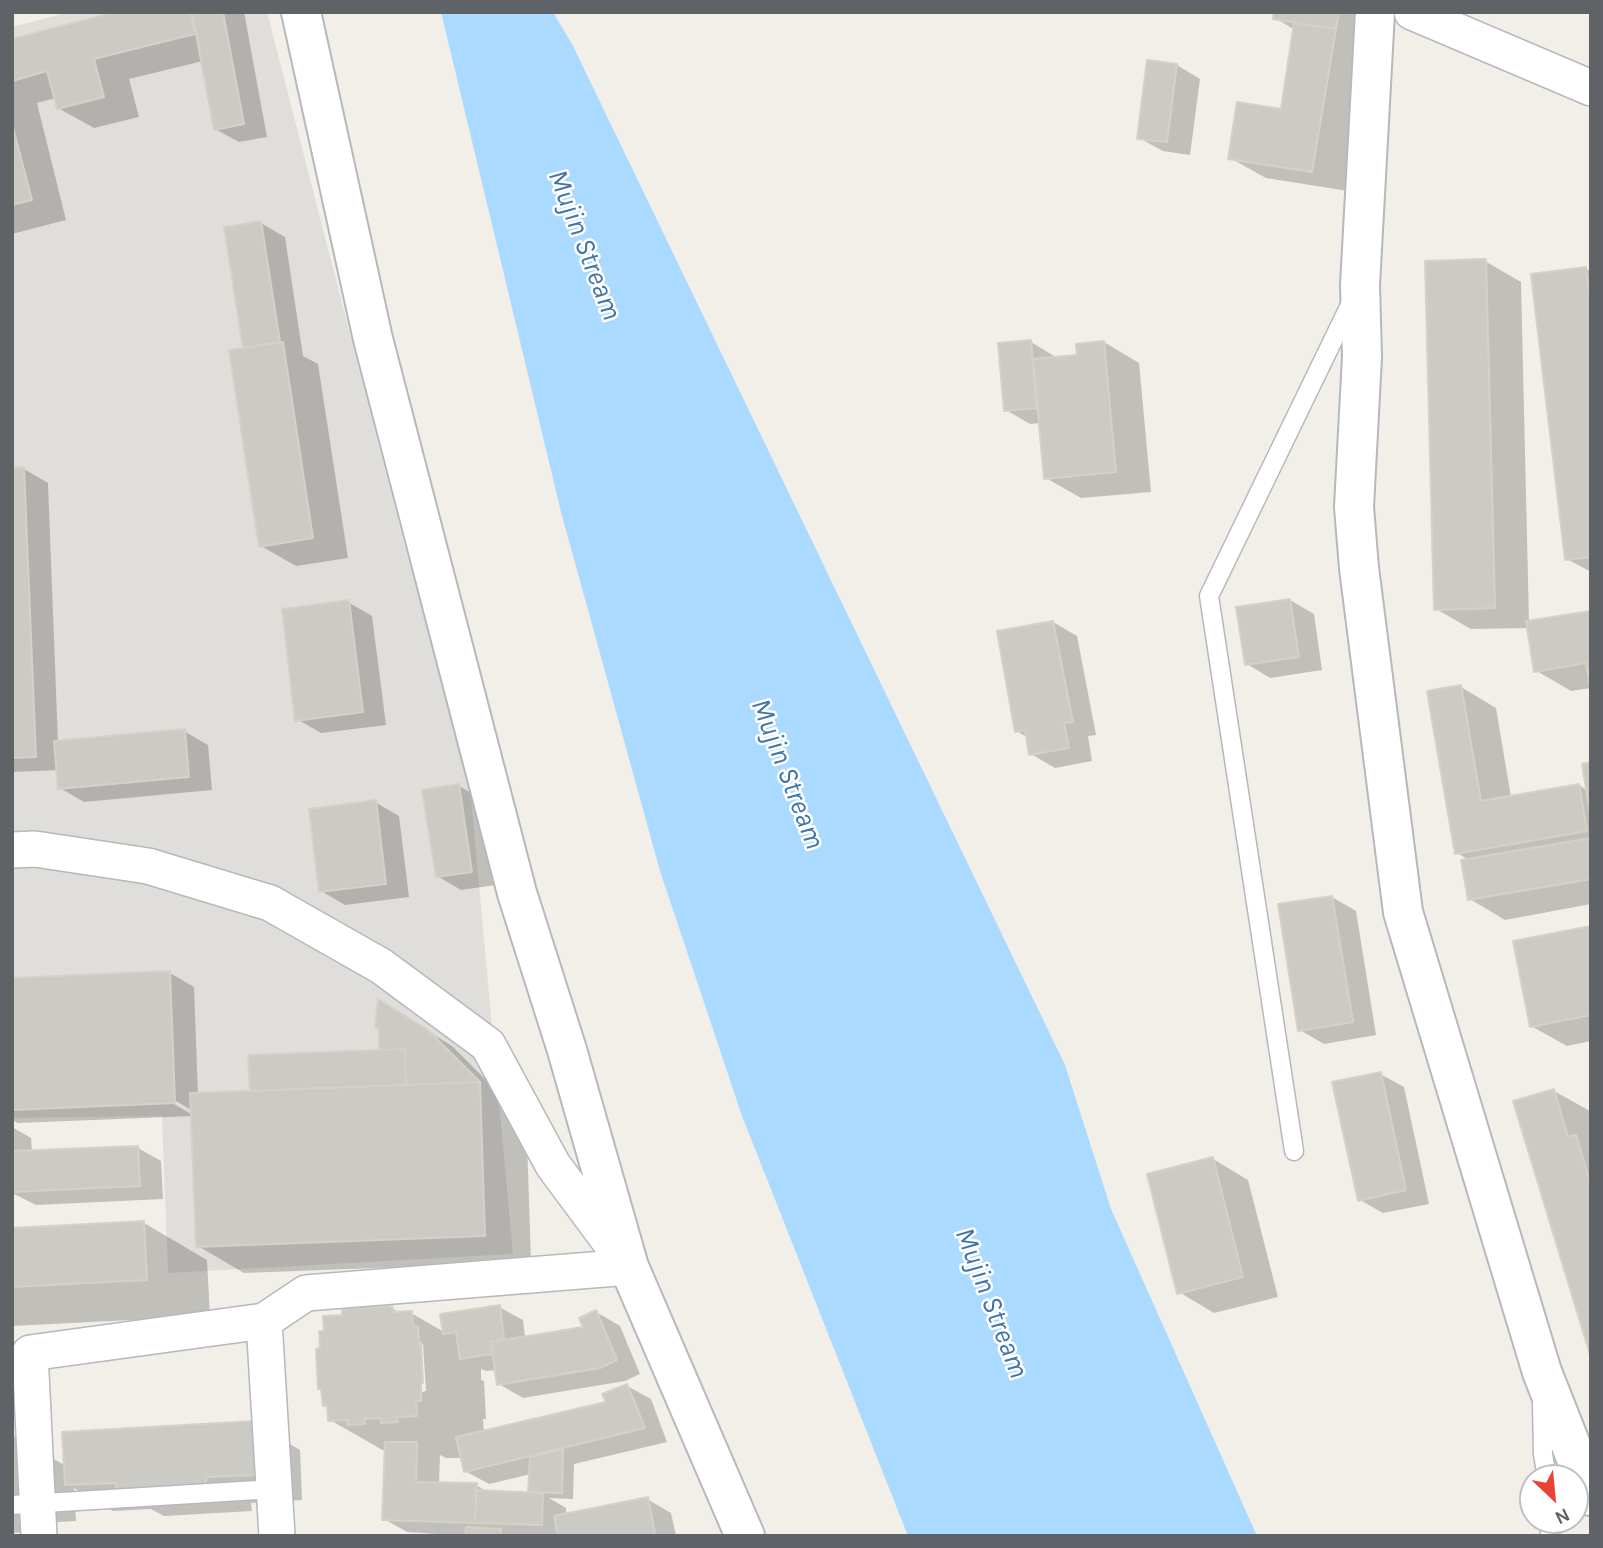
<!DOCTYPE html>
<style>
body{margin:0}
#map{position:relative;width:1603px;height:1548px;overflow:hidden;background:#f1efe8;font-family:Karla,sans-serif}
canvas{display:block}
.frame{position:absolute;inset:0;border:14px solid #5f6368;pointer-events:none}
.north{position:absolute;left:1519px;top:1464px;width:70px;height:70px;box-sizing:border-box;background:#fff;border:2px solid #bfc1c3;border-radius:50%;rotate:154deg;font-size:19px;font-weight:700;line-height:28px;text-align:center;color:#5f6368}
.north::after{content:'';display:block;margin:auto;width:24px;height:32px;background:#ea4335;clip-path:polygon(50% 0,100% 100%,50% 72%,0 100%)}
</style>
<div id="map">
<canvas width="1603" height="1548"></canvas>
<div class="frame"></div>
<div class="north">N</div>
</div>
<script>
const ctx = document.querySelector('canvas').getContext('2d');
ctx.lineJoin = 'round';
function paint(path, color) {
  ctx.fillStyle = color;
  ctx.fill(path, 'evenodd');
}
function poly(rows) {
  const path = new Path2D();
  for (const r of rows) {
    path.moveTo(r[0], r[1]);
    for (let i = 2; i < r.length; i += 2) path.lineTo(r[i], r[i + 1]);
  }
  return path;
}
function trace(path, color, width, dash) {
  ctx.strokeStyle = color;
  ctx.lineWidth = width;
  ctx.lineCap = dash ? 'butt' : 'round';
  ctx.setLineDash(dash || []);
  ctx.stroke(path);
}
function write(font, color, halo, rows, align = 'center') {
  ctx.font = font + ' Karla,sans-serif';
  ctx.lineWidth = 5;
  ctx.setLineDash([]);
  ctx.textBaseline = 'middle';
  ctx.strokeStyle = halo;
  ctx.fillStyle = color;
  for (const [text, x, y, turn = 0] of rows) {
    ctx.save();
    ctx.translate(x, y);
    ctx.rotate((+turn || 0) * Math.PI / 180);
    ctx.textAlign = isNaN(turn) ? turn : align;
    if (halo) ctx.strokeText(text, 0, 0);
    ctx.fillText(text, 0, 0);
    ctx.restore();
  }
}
const industrial = poly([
 [70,12,267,12,405,548,469,776,513,1254,168,1273,162,1116,12,1118,12,27]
]);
const water = poly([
 [441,12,553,12,573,46,1065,1065,1111,1209,1257,1536,908,1536,742,1116,660,871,561,512]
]);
const shadow = poly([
 [123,12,244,12,267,137,239,142,215,129,203,61,129,79,139,117,94,128,58,108,56,98,37,103,66,220,12,234,12,41],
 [1275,12,1365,12,1348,191,1266,178,1230,158,1282,111,1295,30,1275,18],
 [1177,65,1200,79,1190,155,1163,151,1139,138],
 [261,223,285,237,303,356,318,364,348,558,296,566,261,546,245,350],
 [1485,261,1521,282,1529,622,1591,612,1591,688,1571,691,1535,670,1529,628,1471,629,1436,609],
 [1586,269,1591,271,1591,572,1567,559],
 [1031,342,1054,356,1055,359,1079,357,1104,342,1139,363,1151,492,1081,498,1046,478,1040,423,1030,424,1006,410],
 [12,469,24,469,48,483,58,742,184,731,208,745,212,790,84,802,60,788,59,770,12,772],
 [1290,600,1314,614,1322,670,1270,678,1247,664],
 [348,602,372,616,386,725,321,733,297,719],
 [1053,622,1077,636,1096,735,1088,736,1092,761,1055,768,1031,754,1028,738,1017,731],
 [1461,687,1496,708,1511,797,1579,785,1588,791,1591,764,1591,904,1505,920,1470,899,1470,861,1456,852],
 [459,786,483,800,496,885,461,890,437,876],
 [375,802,399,816,409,897,345,905,321,891],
 [1332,897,1356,911,1376,1035,1324,1044,1300,1030],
 [1591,928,1591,1041,1567,1046,1531,1026],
 [170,973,194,987,198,1095,256,1093,381,1052,402,1015,452,1046,504,1098,526,1110,531,1262,244,1273,198,1246,193,1116,18,1123,12,1120,12,980],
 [169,1097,193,1111,193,1115,167,1100],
 [1380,1074,1404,1087,1429,1204,1383,1213,1360,1200],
 [1554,1091,1590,1111,1591,1115,1591,1352],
 [12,1127,31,1138,32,1152,138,1148,161,1161,163,1199,36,1205,12,1193],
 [1213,1159,1248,1180,1278,1297,1214,1313,1179,1292],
 [144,1223,207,1260,210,1316,12,1326,12,1230],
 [499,1307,523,1320,525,1337,585,1328,596,1312,620,1326,640,1374,625,1381,523,1398,499,1384,497,1370,486,1371,481,1369,481,1380,484,1381,486,1419,483,1419,484,1432,608,1403,627,1386,651,1399,667,1442,574,1464,573,1499,549,1498,566,1508,566,1515,647,1499,671,1513,676,1536,467,1536,407,1532,384,1519,386,1452,330,1420,329,1408,324,1405,392,1308,401,1314,411,1313,444,1332],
 [420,1344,423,1344,426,1391,422,1392],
 [440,1455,446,1458,462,1458,465,1471,489,1484,531,1474,530,1491,535,1494,489,1493,476,1485,439,1484],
 [254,1423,300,1450,302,1500,251,1503,252,1511,164,1516,151,1509,113,1511,74,1488,76,1521,24,1524,25,1532,12,1533,12,1435,66,1466]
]);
const building = poly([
 [116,12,190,12,195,34,94,59,104,97,57,109,47,71,12,81,12,39,116,12],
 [192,12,223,12,244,124,214,130,192,12],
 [1274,12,1339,12,1336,29,1273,19,1274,12],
 [1294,23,1336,29,1312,172,1228,159,1237,102,1281,109,1294,23],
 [1147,60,1177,64,1167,142,1137,139,1147,60],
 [12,124,32,200,12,205,12,124],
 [261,221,280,342,243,348,224,227,261,221],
 [1486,259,1495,608,1434,610,1425,261,1486,259],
 [1586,267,1591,305,1591,557,1565,560,1531,274,1586,267],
 [1031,340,1037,408,1004,411,998,343,1031,340],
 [1104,341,1116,472,1044,479,1033,359,1077,355,1076,344,1104,341],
 [283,342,313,538,259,547,229,350,283,342],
 [24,467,36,757,12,758,12,468,24,467],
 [1290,599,1299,657,1245,665,1236,607,1290,599],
 [349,600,363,712,295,721,282,609,349,600],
 [1591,611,1591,692,1586,663,1534,672,1526,621,1591,611],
 [1053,621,1073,722,1064,723,1069,748,1029,755,1025,730,1015,732,997,631,1053,621],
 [1461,685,1481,801,1579,784,1587,831,1455,854,1427,691,1461,685],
 [185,729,189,777,58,789,54,741,185,729],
 [1591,762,1591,819,1582,764,1591,762],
 [459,784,472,872,436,877,422,790,459,784],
 [376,800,386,884,319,892,309,809,376,800],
 [1591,838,1591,879,1468,900,1461,860,1591,838],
 [1332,896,1353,1022,1298,1031,1278,904,1332,896],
 [1591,926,1591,1015,1530,1027,1513,941,1591,926],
 [170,971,175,1103,12,1110,12,978,170,971],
 [378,999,428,1030,480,1082,406,1085,405,1049,379,1050,379,1029,375,1027,378,999],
 [405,1049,406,1085,250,1091,248,1055,405,1049],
 [1381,1072,1406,1190,1358,1201,1332,1082,1381,1072],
 [480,1082,485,1236,196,1247,190,1093,480,1082],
 [1554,1089,1568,1137,1576,1135,1591,1185,1591,1358,1513,1101,1554,1089],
 [138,1146,140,1186,12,1192,12,1151,138,1146],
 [1213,1157,1243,1277,1177,1294,1147,1174,1213,1157],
 [144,1221,147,1280,12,1287,12,1228,144,1221],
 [500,1305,504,1339,491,1342,492,1354,460,1359,456,1332,443,1334,440,1314,500,1305],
 [392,1306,393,1312,412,1311,413,1326,418,1326,419,1344,421,1343,423,1383,421,1383,421,1401,416,1401,417,1416,397,1417,398,1422,381,1423,381,1418,364,1419,365,1424,347,1425,348,1420,328,1421,327,1406,323,1406,321,1389,318,1389,316,1349,320,1348,319,1331,324,1331,323,1316,342,1315,342,1309,392,1306],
 [596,1310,617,1360,600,1368,497,1385,491,1342,583,1327,579,1318,596,1310],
 [627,1384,645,1428,464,1472,456,1437,606,1402,602,1394,627,1384],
 [254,1421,257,1475,206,1477,206,1486,117,1491,116,1483,65,1485,62,1432,254,1421],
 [385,1442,417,1442,416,1482,477,1483,475,1523,382,1520,385,1442],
 [563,1449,562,1493,528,1492,530,1457,563,1449],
 [476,1490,543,1493,542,1525,475,1523,476,1490],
 [648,1497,655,1534,645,1536,558,1536,554,1516,648,1497],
 [466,1527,501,1529,501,1536,465,1536,466,1527]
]);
const service = poly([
 [1294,1151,1209,596,1352,301],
 [1542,1404,1543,1454,1547,1478],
 [12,1505,274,1489],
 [1550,1520,1550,1536]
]);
const minor = poly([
 [1412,12,1591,88],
 [12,850,35,849,148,866,270,903,381,966,488,1045,553,1165,625,1262],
 [264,1321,277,1536],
 [39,1536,30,1353,264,1321,306,1293,629,1267]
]);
const tertiary = poly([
 [301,12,373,339,517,893,567,1050,629,1267,745,1536],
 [1375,12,1360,285,1362,357,1354,507,1359,568,1403,912,1542,1372,1591,1496]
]);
const waterNames = [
 ["Mujin Stream",584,245,69],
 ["Mujin Stream",787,774,69],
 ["Mujin Stream",991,1303,69]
];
paint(industrial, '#e0deda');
paint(water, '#aadaff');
paint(shadow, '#0003');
paint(building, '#cccac5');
trace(building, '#d6d1c6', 2);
trace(service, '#b5b8bc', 21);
trace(minor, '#b5b8bc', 38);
trace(tertiary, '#b5b8bc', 42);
trace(service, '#fff', 18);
trace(minor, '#fff', 35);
trace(tertiary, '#fff', 38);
write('italic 28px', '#4174aa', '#fff', waterNames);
</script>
